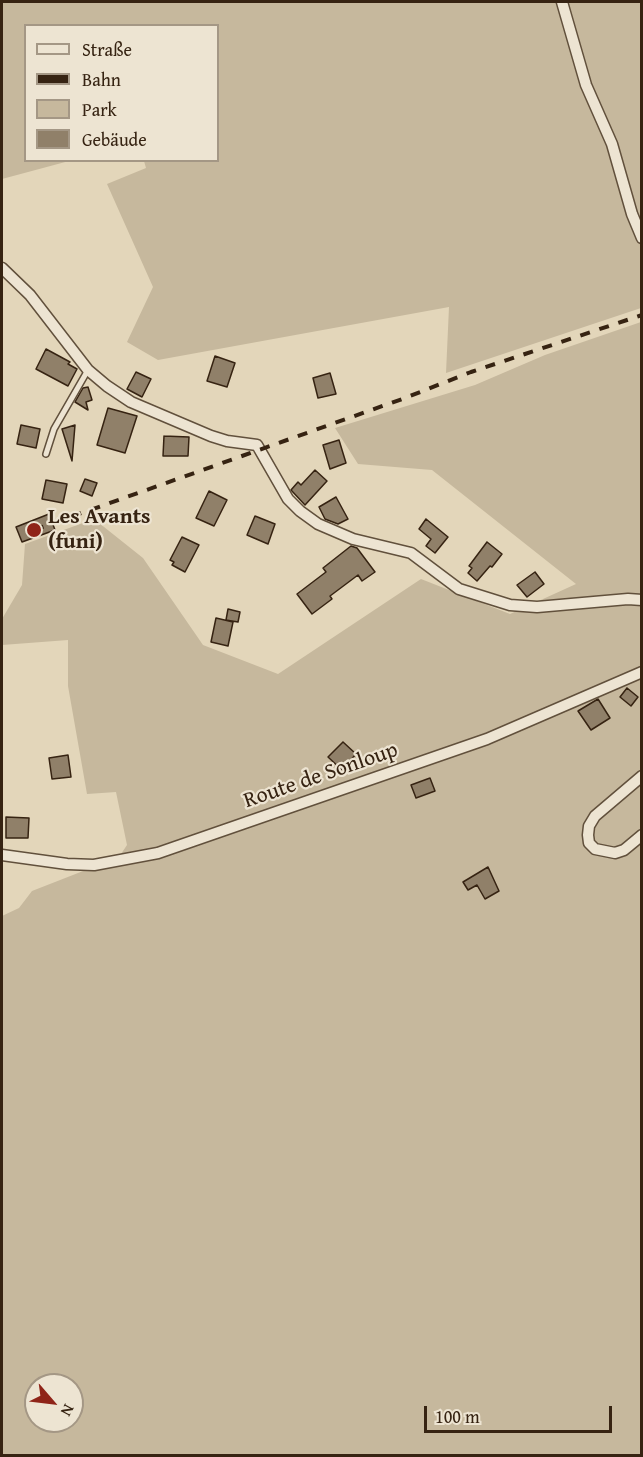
<!DOCTYPE html>
<meta charset="utf-8">
<style>
body{margin:0}
#map{position:relative;width:643px;height:1457px;overflow:hidden;background:#e3d6ba;font-family:"Gentium Book Plus",serif}
canvas{display:block}
.frame{position:absolute;inset:0;border:3px solid #362312;pointer-events:none}
.legend{position:absolute;left:24px;top:24px;width:195px;height:138px;box-sizing:border-box;background:#ede4d2;border:2px solid #a49785;margin:0;padding:8px 10px;list-style:none;font-size:18px;color:#362312}
.legend li{display:flex;align-items:center;gap:12px;height:30px}
.legend b{width:30px;border:2px solid #a49785}
.north{position:absolute;left:24px;top:1373px;width:60px;height:60px;box-sizing:border-box;background:#ede4d2;border:2px solid #a49785;border-radius:50%;rotate:118deg;font-size:16px;font-weight:700;line-height:24px;text-align:center;color:#362312}
.north::after{content:'';display:block;margin:auto;width:21px;height:27px;background:#8f2418;clip-path:polygon(50% 0,100% 100%,50% 72%,0 100%)}
.scale{position:absolute;left:424px;top:1406px;width:188px;height:27px;box-sizing:border-box;border:3px solid #362312;border-top:0;padding-left:8px;font-size:18px;line-height:21px;white-space:nowrap;color:#362312;-webkit-text-stroke:4px #ede4d2;paint-order:stroke}
</style>
<div id="map">
<canvas width="643" height="1457"></canvas>
<div class="frame"></div>
<ul class="legend">
<li><b style="height:8px;background:#ede4d2"></b>Straße</li>
<li><b style="height:8px;background:#362312"></b>Bahn</li>
<li><b style="height:16px;background:#c6b89d"></b>Park</li>
<li><b style="height:16px;background:#908069"></b>Gebäude</li>
</ul>
<div class="north">N</div>
<div class="scale">100 m</div>
</div>
<script>
const ctx = document.querySelector('canvas').getContext('2d');
ctx.lineJoin = 'round';
function paint(path, color) {
  ctx.fillStyle = color;
  ctx.fill(path, 'evenodd');
}
function poly(rows) {
  const path = new Path2D();
  for (const r of rows) {
    path.moveTo(r[0], r[1]);
    for (let i = 2; i < r.length; i += 2) path.lineTo(r[i], r[i + 1]);
  }
  return path;
}
function trace(path, color, width, dash) {
  ctx.strokeStyle = color;
  ctx.lineWidth = width;
  ctx.lineCap = dash ? 'butt' : 'round';
  ctx.setLineDash(dash || []);
  ctx.stroke(path);
}
function write(font, color, halo, rows, align = 'center') {
  ctx.font = font + ' "Gentium Book Plus",serif';
  ctx.lineWidth = 4.5;
  ctx.setLineDash([]);
  ctx.textBaseline = 'middle';
  ctx.strokeStyle = halo;
  ctx.fillStyle = color;
  for (const [text, x, y, turn = 0] of rows) {
    ctx.save();
    ctx.translate(x, y);
    ctx.rotate((+turn || 0) * Math.PI / 180);
    ctx.textAlign = isNaN(turn) ? turn : align;
    if (halo) ctx.strokeText(text, 0, 0);
    ctx.fillText(text, 0, 0);
    ctx.restore();
  }
}
const green = poly([
 [2,2,641,2,641,308,446,373,449,307,158,360,127,342,153,287,107,184,146,168,144,161,218,160,218,26,26,26,26,160,69,161,2,179],
 [641,322,641,1455,2,1455,2,916,19,908,32,891,119,857,127,845,116,792,87,794,68,686,68,640,2,645,2,619,22,585,25,544,94,519,143,558,203,645,278,674,421,579,510,614,576,584,432,470,358,464,335,428,475,385,545,355],
 [36,1385,72,1385,72,1421,36,1421]
]);
const building = poly([
 [46,349,70,362,68,364,77,369,68,386,36,369,46,349],
 [215,356,235,363,227,387,207,381,215,356],
 [136,372,151,379,142,397,127,389,136,372],
 [330,373,336,394,318,398,313,378,330,373],
 [88,387,92,400,86,402,88,410,75,402,83,388,88,387],
 [108,408,137,416,125,453,97,445,108,408],
 [21,425,40,429,36,448,17,444,21,425],
 [75,425,72,461,62,429,75,425],
 [164,436,189,437,188,456,163,456,164,436],
 [339,440,346,463,330,469,323,445,339,440],
 [315,470,327,481,305,505,291,490,298,482,301,485,315,470],
 [85,479,97,483,92,496,80,491,85,479],
 [46,480,67,484,63,503,42,499,46,480],
 [209,491,227,500,214,526,196,518,209,491],
 [336,497,348,519,338,524,325,519,319,507,336,497],
 [49,514,55,530,22,542,16,527,49,514],
 [255,516,275,524,268,544,247,535,255,516],
 [426,519,448,537,435,553,426,546,431,539,419,529,426,519],
 [182,537,199,545,185,572,172,565,174,562,170,560,182,537],
 [487,542,502,554,492,567,490,566,477,581,468,573,472,568,469,566,487,542],
 [351,546,357,548,375,572,362,581,358,575,330,596,332,599,312,614,297,594,326,572,323,568,351,546],
 [535,572,544,584,527,597,517,585,535,572],
 [228,609,240,612,238,622,226,620,228,609],
 [216,618,233,622,228,646,211,642,216,618],
 [627,688,638,697,631,706,620,697,627,688],
 [598,699,610,718,591,730,578,711,598,699],
 [343,742,356,754,342,770,328,757,343,742],
 [68,755,71,777,52,779,49,758,68,755],
 [430,778,435,791,416,798,411,785,430,778],
 [6,817,29,818,28,838,6,838,6,817],
 [488,867,499,891,485,899,477,885,468,890,463,882,488,867]
]);
const lane = poly([
 [46,454,54,429,88,370]
]);
const street = poly([
 [562,2,586,85,612,144,632,214,642,238],
 [2,268,30,295,88,370,107,386,131,402,211,436,227,441,257,445,288,499,300,511,318,524,353,539,411,553,459,589,510,605,537,607,628,599,642,600],
 [642,776,595,816,589,826,588,835,589,843,595,849,615,853,624,850,642,835],
 [2,855,67,864,94,865,158,853,487,739,642,672]
]);
const rail = poly([
 [34,530,405,398,471,372,642,315]
]);
const markers = [
 [34,530,8,"#8f2418"]
];
const poiNames = [
 ["Les Avants",48,517],
 ["(funi)",48,542]
];
const streetNames = [
 ["Route de Sonloup",321,776,-19]
];
paint(green, '#c6b89d');
paint(building, '#908069');
trace(building, '#362312', 1.5);
trace(lane, '#61503c', 8);
trace(street, '#61503c', 13);
trace(lane, '#ede4d2', 5);
trace(street, '#ede4d2', 10);
trace(rail, '#362312', 4, [10, 10]);
for (const [x, y, r, color] of markers) {
  const dot = new Path2D();
  dot.arc(x, y, r, 0, 2 * Math.PI);
  ctx.fillStyle = color;
  ctx.fill(dot);
  trace(dot, '#ede4d2', 2);
}
write('bold 22px', '#362312', '#ede4d2', poiNames, 'left');
write('22px', '#362312', '#ede4d2', streetNames);
</script>
